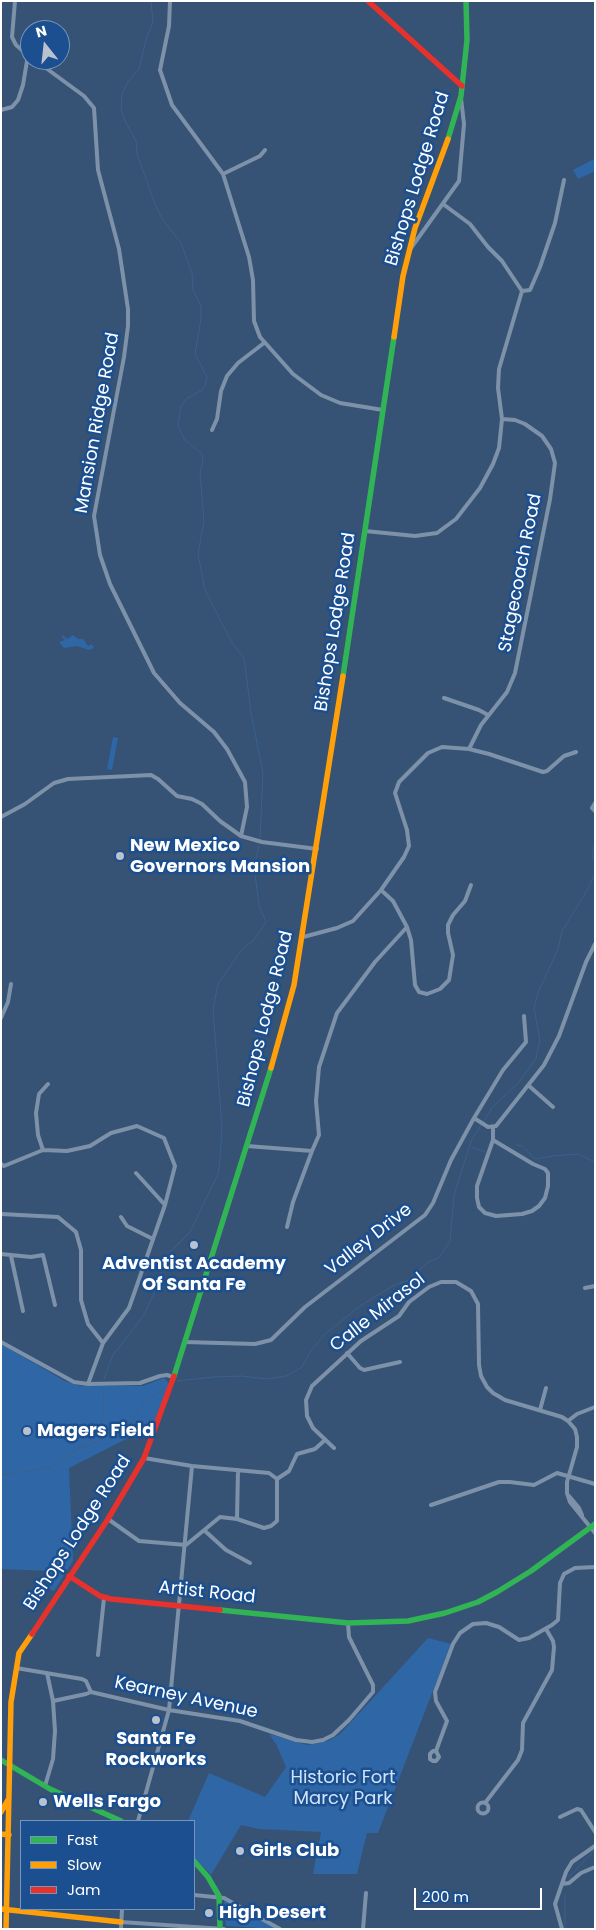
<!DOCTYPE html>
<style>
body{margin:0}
#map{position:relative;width:596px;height:1930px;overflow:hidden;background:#365274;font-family:Poppins,sans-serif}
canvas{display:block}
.frame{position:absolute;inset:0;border:2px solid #fff;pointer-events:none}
.legend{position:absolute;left:20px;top:1820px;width:175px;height:90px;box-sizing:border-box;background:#1b4f8f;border:1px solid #7695bc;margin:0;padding:6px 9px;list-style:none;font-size:15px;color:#fff}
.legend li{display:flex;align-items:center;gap:10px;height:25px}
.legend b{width:25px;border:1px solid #7695bc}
.north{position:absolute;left:20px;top:20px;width:50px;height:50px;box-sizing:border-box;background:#1b4f8f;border:1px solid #7695bc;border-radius:50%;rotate:344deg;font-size:14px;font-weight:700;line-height:20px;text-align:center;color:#fff}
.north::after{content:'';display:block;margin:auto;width:18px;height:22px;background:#b9c2ce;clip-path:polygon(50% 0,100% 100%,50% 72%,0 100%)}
.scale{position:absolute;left:414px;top:1888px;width:128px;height:22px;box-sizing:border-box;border:2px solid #fff;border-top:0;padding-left:6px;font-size:15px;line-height:18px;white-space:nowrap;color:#fff;-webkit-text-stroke:4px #1b4f8f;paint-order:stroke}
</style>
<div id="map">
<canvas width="596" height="1930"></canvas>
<div class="frame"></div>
<ul class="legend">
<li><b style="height:6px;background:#30b455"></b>Fast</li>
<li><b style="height:6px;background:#ff9f0a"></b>Slow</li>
<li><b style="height:6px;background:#e5322d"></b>Jam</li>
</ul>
<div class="north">N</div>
<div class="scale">200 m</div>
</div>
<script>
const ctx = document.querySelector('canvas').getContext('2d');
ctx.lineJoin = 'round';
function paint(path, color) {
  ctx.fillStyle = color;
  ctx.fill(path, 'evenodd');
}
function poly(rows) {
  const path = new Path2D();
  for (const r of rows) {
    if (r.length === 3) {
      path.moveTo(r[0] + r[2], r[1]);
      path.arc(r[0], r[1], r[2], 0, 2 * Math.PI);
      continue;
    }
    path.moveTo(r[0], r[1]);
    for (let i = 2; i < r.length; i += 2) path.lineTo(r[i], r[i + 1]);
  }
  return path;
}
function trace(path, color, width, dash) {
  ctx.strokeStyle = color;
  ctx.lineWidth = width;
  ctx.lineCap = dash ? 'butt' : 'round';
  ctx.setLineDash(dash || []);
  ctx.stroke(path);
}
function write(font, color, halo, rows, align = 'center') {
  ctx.font = font + ' Poppins,sans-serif';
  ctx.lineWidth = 5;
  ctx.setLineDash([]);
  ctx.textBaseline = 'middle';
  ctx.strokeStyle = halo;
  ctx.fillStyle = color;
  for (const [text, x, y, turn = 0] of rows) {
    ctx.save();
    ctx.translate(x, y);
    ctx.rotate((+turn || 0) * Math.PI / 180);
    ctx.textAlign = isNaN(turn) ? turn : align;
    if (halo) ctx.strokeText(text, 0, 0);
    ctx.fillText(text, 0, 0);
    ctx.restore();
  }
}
const green = poly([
 [594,159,595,171,578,179,573,170],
 [63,635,67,639,73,635,78,639,83,639,88,646,92,644,94,648,89,650,77,646,64,648,59,642,65,640,62,637],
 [113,737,118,738,112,770,107,769],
 [1,1344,65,1381,80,1386,143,1386,164,1378,169,1383,156,1424,69,1468,73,1561,54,1591,49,1589,50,1571,1,1569],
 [428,1638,451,1644,378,1833,367,1833,357,1874,313,1874,321,1832,259,1829,241,1825,211,1875,194,1857,194,1821,188,1821,209,1773,265,1797,286,1767,276,1744,269,1734,307,1745,328,1741,340,1734],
 [224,1900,274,1927,276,1929,226,1926]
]);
const stream = poly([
 [151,1,153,22,146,40,139,69,129,80,122,94,121,109,126,123,136,141,137,154,155,204,163,220,181,243,192,273,193,290,201,306,201,319,195,354,207,377,205,386,202,390,186,399,181,407,178,425,184,439,202,454,203,461,200,474,204,521,198,554,205,590,232,643,244,658,251,713,263,773,260,838],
 [595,841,592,855,595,863],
 [516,1145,523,1146,535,1159,553,1156,578,1154,595,1162],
 [471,1147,485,1152],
 [104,1379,113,1355,144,1315,157,1287,168,1254,190,1232,218,1174,220,1160,222,1127,213,1009,218,984,242,949,254,940,266,922,259,905,254,867,259,846],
 [177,1381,213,1377,242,1376,267,1379,286,1376,302,1367,310,1352,324,1335,360,1306,394,1285,407,1281,428,1262,439,1258,450,1241,454,1195,471,1141,492,1108,520,1081,536,1058,540,1040,534,1008,538,993,558,949,562,931,589,887,595,873],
 [76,1450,97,1434,102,1422,104,1390],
 [1,1475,52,1467,73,1452,127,1428,143,1405,162,1390],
 [568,1878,595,1850],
 [565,1895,565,1929]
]);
const street = poly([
 [15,1,12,37,16,45,29,56],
 [170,1,169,26,160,70,172,105,223,174,249,257,253,280,254,321,260,337,293,374,321,395,340,403,383,410],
 [35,60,84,96,94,108,98,170,119,249,128,309,128,326,124,357,94,516,100,555,110,584,154,673,180,703,214,732,227,749,245,782,247,807,241,836],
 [1,110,12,107,18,100,23,85,28,55],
 [223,174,260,156,265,150],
 [411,248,459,181,464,124,461,98],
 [522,291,530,290,540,267,555,223,564,180],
 [212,430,217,419,221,391,227,376,238,363,264,343],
 [365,531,415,536,437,533,456,519,480,488,493,464,499,448,502,419,498,388,499,369,522,291,502,261,488,247,470,224,443,204],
 [444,698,479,710,488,715],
 [469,749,489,754,543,772,547,771,564,756,576,752],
 [595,803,592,808,595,811],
 [1,817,25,804,54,783,68,779,151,775,158,779,177,796,192,799,202,804,220,821,241,836,262,842,317,849],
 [381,890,393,901,407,927,411,940,415,985,419,992,427,994,440,989,449,980,453,955,448,933,448,925,453,915,465,901,471,885],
 [303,937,337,928,353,921,381,890,404,857,409,846,407,830,395,793,399,782,428,753,442,747,469,749,481,725,507,692,515,673,550,499,555,463,551,449,542,436,525,424,515,420,502,419],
 [1,1018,8,1002,11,984],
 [528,1085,553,1107],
 [474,1118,488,1127,496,1126,544,1065,559,1036,586,962,595,944],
 [493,1140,533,1164,545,1169,548,1173,548,1186,545,1198,539,1206,532,1211,522,1214,496,1216,485,1213,479,1207,477,1198,477,1186,493,1140,493,1127],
 [247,1146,312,1151,319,1135,316,1101,319,1067,337,1013,375,962,407,927],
 [43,1150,38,1135,36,1113,39,1094,48,1084],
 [1,1164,4,1166,43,1150,67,1151,90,1146,111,1133,137,1126,164,1138,175,1166,165,1205,129,1308,103,1343,88,1384],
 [136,1173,165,1205],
 [1,1214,58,1217,76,1232,81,1250,81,1300,88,1324,103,1343],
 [121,1217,127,1226,153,1239],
 [287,1227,293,1202,312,1151],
 [1,1254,31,1257,43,1255,55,1305],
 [11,1256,23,1311],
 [585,1288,595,1286],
 [1,1342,74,1382,88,1384,140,1383,160,1376,167,1375,173,1377],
 [185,1342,255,1344,271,1340,305,1307,425,1215,433,1203,451,1160,474,1118,503,1070,526,1042,524,1016],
 [347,1353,360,1368,364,1370,400,1362],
 [540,1410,546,1388],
 [568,1421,577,1414,595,1407],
 [334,1448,313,1428,307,1416,306,1400,312,1386,361,1341,399,1316,409,1302,429,1287,441,1282,456,1282,471,1291,478,1304,479,1365,481,1376,487,1387,493,1393,505,1400,562,1417,568,1421,575,1429,577,1437,577,1447,567,1482,567,1493,570,1502,595,1533],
 [144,1458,192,1466,269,1473,277,1479],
 [277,1479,289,1471,297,1454,315,1449,325,1440],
 [569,1496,579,1508,582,1515],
 [431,1505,499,1482,510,1482,534,1485,557,1473,595,1484],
 [108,1519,139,1541,186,1545,220,1517,237,1519,264,1528,271,1526,277,1521,277,1479],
 [237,1519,238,1470],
 [205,1531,226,1550,250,1563],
 [98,1655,104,1598],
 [16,1668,82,1679,86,1681,91,1692],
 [53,1701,86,1694,91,1692,169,1710,240,1721,296,1740,312,1742,323,1740,333,1735,349,1720,373,1692,373,1685,349,1637,348,1623],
 [436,1751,433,1751,430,1754,430,1759,433,1761,436,1761,439,1757,436,1751,447,1721,436,1701,435,1692,453,1644,460,1633,473,1624,486,1623,499,1627,519,1640,529,1638,552,1625,558,1620,560,1583,564,1574,575,1568,595,1567],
 [45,1786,53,1759,55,1731,53,1701,47,1673],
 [483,1808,5.5],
 [485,1803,518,1760,522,1750,523,1723,552,1670,554,1647,553,1641,546,1629],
 [560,1817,577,1809,581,1810,595,1832],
 [138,1821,169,1710,192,1466],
 [562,1884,569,1883,581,1873,595,1867],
 [194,1895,224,1898,280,1929],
 [121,1922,224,1929],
 [121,1929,122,1909],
 [363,1929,366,1893],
 [562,1929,555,1904,566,1872,572,1862,595,1846]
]);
const fast = poly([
 [448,139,461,96,467,40,466,1],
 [343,676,394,337],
 [174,1376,271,1068],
 [220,1610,348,1623,408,1621,445,1613,478,1602,497,1592,531,1571,595,1524],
 [1,1760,50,1789,121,1821],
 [194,1861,208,1877,219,1896,220,1929]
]);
const slow = poly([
 [394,337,403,276,415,228,448,139],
 [271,1068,294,985,343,676],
 [1,1812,8,1800],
 [1,1834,9,1835],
 [1,1909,121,1922],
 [6,1929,11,1702,19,1653,32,1634]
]);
const jam = poly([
 [368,1,462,86],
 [69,1576,100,1596,111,1599,220,1610],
 [32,1634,108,1519,144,1458,174,1376]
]);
const markers = [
 [120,856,5,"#b9c2ce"],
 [194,1245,5,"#b9c2ce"],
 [27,1431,5,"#b9c2ce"],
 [156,1720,5,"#b9c2ce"],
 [43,1802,5,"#b9c2ce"],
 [240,1851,5,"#b9c2ce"],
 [209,1913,5,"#b9c2ce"]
];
const streetNames = [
 ["Bishops Lodge Road",418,179,-73],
 ["Mansion Ridge Road",98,423,-80],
 ["Stagecoach Road",521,573,-79],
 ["Bishops Lodge Road",336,622,-81],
 ["Bishops Lodge Road",266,1019,-76],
 ["Valley Drive",369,1240,-38],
 ["Calle Mirasol",378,1313,-38],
 ["Bishops Lodge Road",78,1533,-57],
 ["Artist Road",207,1593,6],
 ["Kearney Avenue",186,1698,12]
];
const poiNames = [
 ["New Mexico",130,846],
 ["Governors Mansion",130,867],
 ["Adventist Academy",194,1264,"center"],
 ["Of Santa Fe",194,1285,"center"],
 ["Magers Field",37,1431],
 ["Santa Fe",156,1739,"center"],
 ["Rockworks",156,1760,"center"],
 ["Wells Fargo",53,1802],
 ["Girls Club",250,1851],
 ["High Desert",219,1913]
];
const parkNames = [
 ["Historic Fort",343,1778],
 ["Marcy Park",343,1799]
];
paint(green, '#2f66a5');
trace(stream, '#3b618d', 1);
trace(street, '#7d92a8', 4);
trace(fast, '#30b455', 5.5);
trace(slow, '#ff9f0a', 5.5);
trace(jam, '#e5322d', 5.5);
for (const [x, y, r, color] of markers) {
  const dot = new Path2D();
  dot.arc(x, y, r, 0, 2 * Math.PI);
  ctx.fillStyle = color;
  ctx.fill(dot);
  trace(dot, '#1b4f8f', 2);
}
write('18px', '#fff', '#1b4f8f', streetNames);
write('bold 18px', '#fff', '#1b4f8f', poiNames, 'left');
write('18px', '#cfe3fa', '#1b4f8f', parkNames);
</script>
